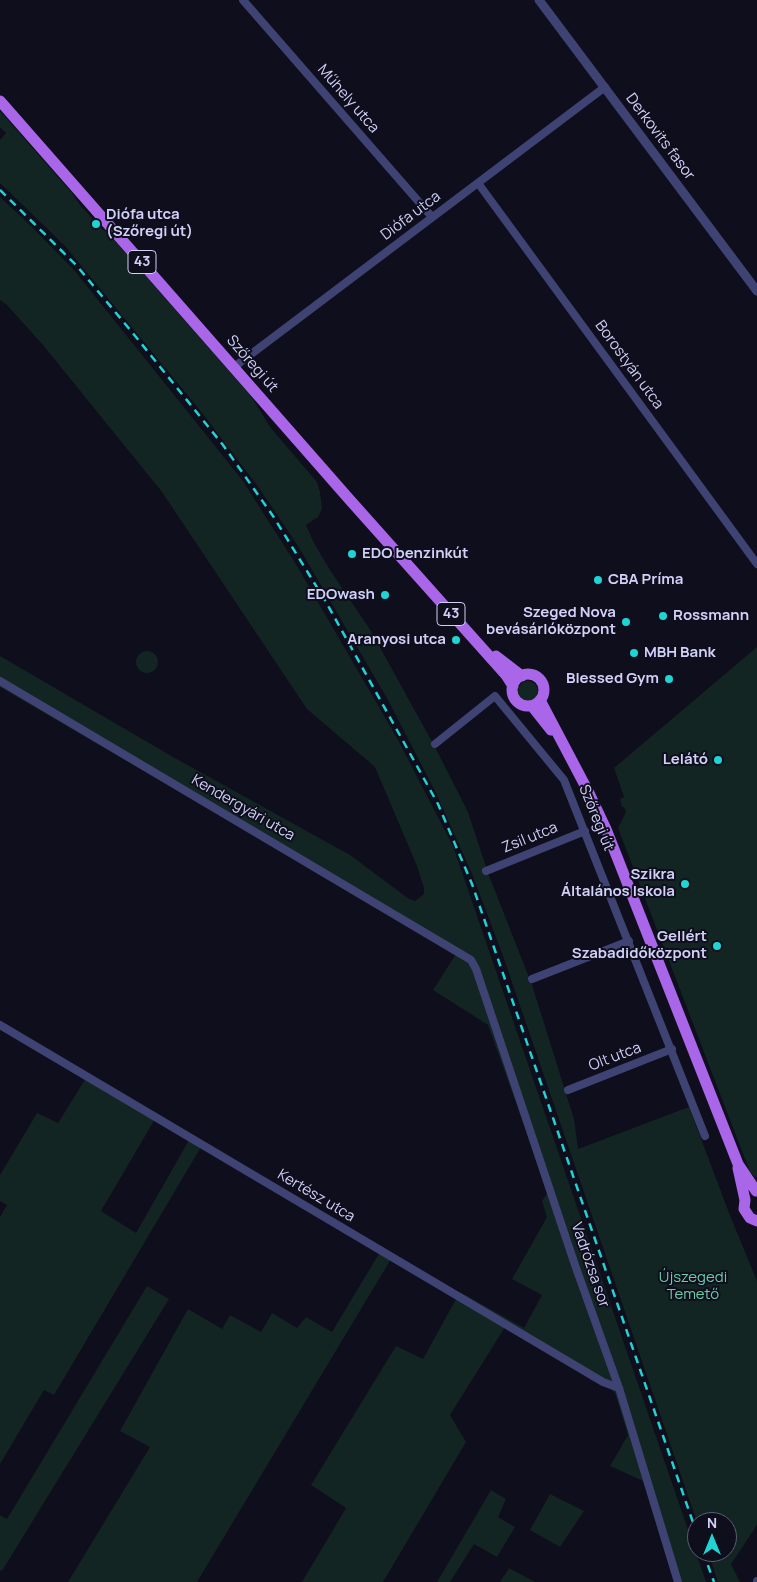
<!DOCTYPE html>
<meta charset="utf-8">
<style>
body{margin:0}
#map{position:relative;width:757px;height:1582px;overflow:hidden;background:#0f0e1c;font-family:Manrope,sans-serif}
canvas{display:block}
.north{position:absolute;left:687px;top:1512px;width:50px;height:50px;box-sizing:border-box;background:#0f0e1c;border:1px solid #5c5c74;border-radius:50%;rotate:0deg;font-size:14px;font-weight:700;line-height:20px;text-align:center;color:#d0d0f8}
.north::after{content:'';display:block;margin:auto;width:18px;height:22px;background:#1ed5d3;clip-path:polygon(50% 0,100% 100%,50% 72%,0 100%)}
</style>
<div id="map">
<canvas width="757" height="1582"></canvas>
<div class="north">N</div>
</div>
<script>
const ctx = document.querySelector('canvas').getContext('2d');
ctx.lineJoin = 'round';
function paint(path, color) {
  ctx.fillStyle = color;
  ctx.fill(path, 'evenodd');
}
function poly(rows) {
  const path = new Path2D();
  for (const r of rows) {
    if (r.length === 3) {
      path.moveTo(r[0] + r[2], r[1]);
      path.arc(r[0], r[1], r[2], 0, 2 * Math.PI);
      continue;
    }
    path.moveTo(r[0], r[1]);
    for (let i = 2; i < r.length; i += 2) path.lineTo(r[i], r[i + 1]);
  }
  return path;
}
function trace(path, color, width, dash) {
  ctx.strokeStyle = color;
  ctx.lineWidth = width;
  ctx.lineCap = dash ? 'butt' : 'round';
  ctx.setLineDash(dash || []);
  ctx.stroke(path);
}
function write(font, color, halo, rows, align = 'center') {
  ctx.font = font + ' Manrope,sans-serif';
  ctx.lineWidth = 4;
  ctx.setLineDash([]);
  ctx.textBaseline = 'middle';
  ctx.strokeStyle = halo;
  ctx.fillStyle = color;
  for (const [text, x, y, turn = 0] of rows) {
    ctx.save();
    ctx.translate(x, y);
    ctx.rotate((+turn || 0) * Math.PI / 180);
    ctx.textAlign = isNaN(turn) ? turn : align;
    if (halo) ctx.strokeText(text, 0, 0);
    ctx.fillText(text, 0, 0);
    ctx.restore();
  }
}
const green = poly([
 [0,111,72,193,80,205,102,229,108,233,251,396,270,427,317,482,320,492,322,509,318,517,306,525,314,543,330,570,371,631,436,749,468,812,488,873,532,985,574,1119,578,1149,689,1107,729,1213,757,1281,757,1525,731,1564,740,1582,718,1582,708,1552,727,1552,727,1522,697,1522,503,956,472,874,436,793,388,700,298,546,259,488,203,414,65,246,0,183,0,140,6,133,0,127],
 [0,197,31,226,74,270,243,481,297,566,397,738,453,846,706,1582,674,1582,643,1481,610,1466,628,1435,615,1393,611,1389,505,1327,450,1415,466,1442,383,1582,302,1582,346,1508,311,1485,396,1346,423,1359,460,1292,524,1328,542,1295,512,1279,547,1217,542,1201,548,1192,488,1025,433,990,456,954,0,687,0,656,173,757,350,855,409,899,415,901,424,894,424,888,417,866,375,767,307,709,162,492,43,345,7,305,0,300],
 [757,647,757,1178,750,1172,618,828,626,812,624,807,622,807,620,799,624,797,614,768],
 [147,662,11],
 [528,691,10],
 [86,1078,155,1119,101,1211,136,1233,189,1140,201,1147,54,1395,44,1390,0,1464,0,1217,7,1205,0,1201,0,1175,37,1113,58,1123],
 [380,1252,391,1259,197,1582,68,1582,150,1447,120,1431,188,1309,222,1329,230,1315,261,1332,272,1313,297,1328,306,1317,332,1332],
 [147,1286,169,1299,2,1571,0,1570,0,1515,7,1519],
 [491,1490,506,1499,498,1517,515,1527,497,1557,474,1544,450,1582,437,1582],
 [550,1494,584,1511,560,1547,530,1530],
 [509,1568,535,1582,500,1582]
]);
const minor = poly([
 [243,0,432,217],
 [478,183,757,564],
 [234,367,605,87],
 [0,681,471,960,476,969,575,1265,619,1388,678,1582],
 [435,744,495,696,564,780,705,1136],
 [486,871,585,831],
 [532,979,629,941],
 [0,1025,603,1382,619,1388],
 [568,1090,672,1049],
 [757,1582,757,1581]
]);
const tertiary = poly([
 [539,0,757,291]
]);
const primary = poly([
 [0,101,349,499,506,675,513,686],
 [496,656,522,676],
 [528,690,16],
 [540,700,589,793,606,829,738,1164,756,1191],
 [532,706,551,730],
 [738,1168,745,1200,744,1209,750,1218,757,1221]
]);
const rail = poly([
 [0,190,77,266,136,337,223,445,273,516,326,602,438,804,472,884,697,1534],
 [703,1552,714,1582]
]);
const markers = [
 [96,224,5,"#1ed5d3"],
 [352,554,5,"#1ed5d3"],
 [598,580,5,"#1ed5d3"],
 [385,595,5,"#1ed5d3"],
 [663,616,5,"#1ed5d3"],
 [626,622,5,"#1ed5d3"],
 [456,640,5,"#1ed5d3"],
 [634,653,5,"#1ed5d3"],
 [669,679,5,"#1ed5d3"],
 [718,760,5,"#1ed5d3"],
 [685,884,5,"#1ed5d3"],
 [717,946,5,"#1ed5d3"]
];
const shields = [
 [142,262,28],
 [451,614,28]
];
const shieldNames = [
 ["43",142,262],
 ["43",451,614]
];
const streetNames = [
 ["Műhely utca",348,99,49],
 ["Derkovits fasor",660,137,53],
 ["Diófa utca",411,216,-37],
 ["Szőregi út",252,364,49],
 ["Borostyán utca",629,365,54],
 ["Kendergyári utca",243,808,30],
 ["Szőregi út",596,818,68],
 ["Zsil utca",530,838,-22],
 ["Olt utca",615,1057,-21],
 ["Kertész utca",316,1196,31],
 ["Vadrózsa sor",590,1265,71]
];
const poiNames = [
 ["Diófa utca",106,215,"left"],
 ["(Szőregi út)",106,232,"left"],
 ["EDO benzinkút",362,554,"left"],
 ["CBA Príma",608,580,"left"],
 ["EDOwash",375,595],
 ["Szeged Nova",616,613],
 ["bevásárlóközpont",616,630],
 ["Rossmann",673,616,"left"],
 ["Aranyosi utca",446,640],
 ["MBH Bank",644,653,"left"],
 ["Blessed Gym",659,679],
 ["Lelátó",708,760],
 ["Szikra",675,875],
 ["Általános Iskola",675,892],
 ["Gellért",707,937],
 ["Szabadidőközpont",707,954]
];
const parkNames = [
 ["Újszegedi",693,1278],
 ["Temető",693,1295]
];
paint(green, '#122522');
trace(minor, '#3f4374', 8);
trace(tertiary, '#3f4374', 9);
trace(primary, '#a966e9', 11);
trace(rail, '#1ed5d3', 2.5, [8, 6]);
for (const [x, y, r, color] of markers) {
  const dot = new Path2D();
  dot.arc(x, y, r, 0, 2 * Math.PI);
  ctx.fillStyle = color;
  ctx.fill(dot);
  trace(dot, '#0f0e1c', 2);
}
for (const [x, y, w] of shields) {
  const box = new Path2D();
  box.roundRect(x - w / 2, y - 11.5, w, 23, 4);
  ctx.fillStyle = '#0f0e1c';
  ctx.fill(box);
  trace(box, '#d0d0f8', 1);
}
write('bold 14px', '#d0d0f8', null, shieldNames);
write('15px', '#d0d0f8', '#0f0e1c', streetNames);
write('bold 15px', '#d0d0f8', '#0f0e1c', poiNames, 'right');
write('15px', '#67cda8', '#0f0e1c', parkNames);
</script>
